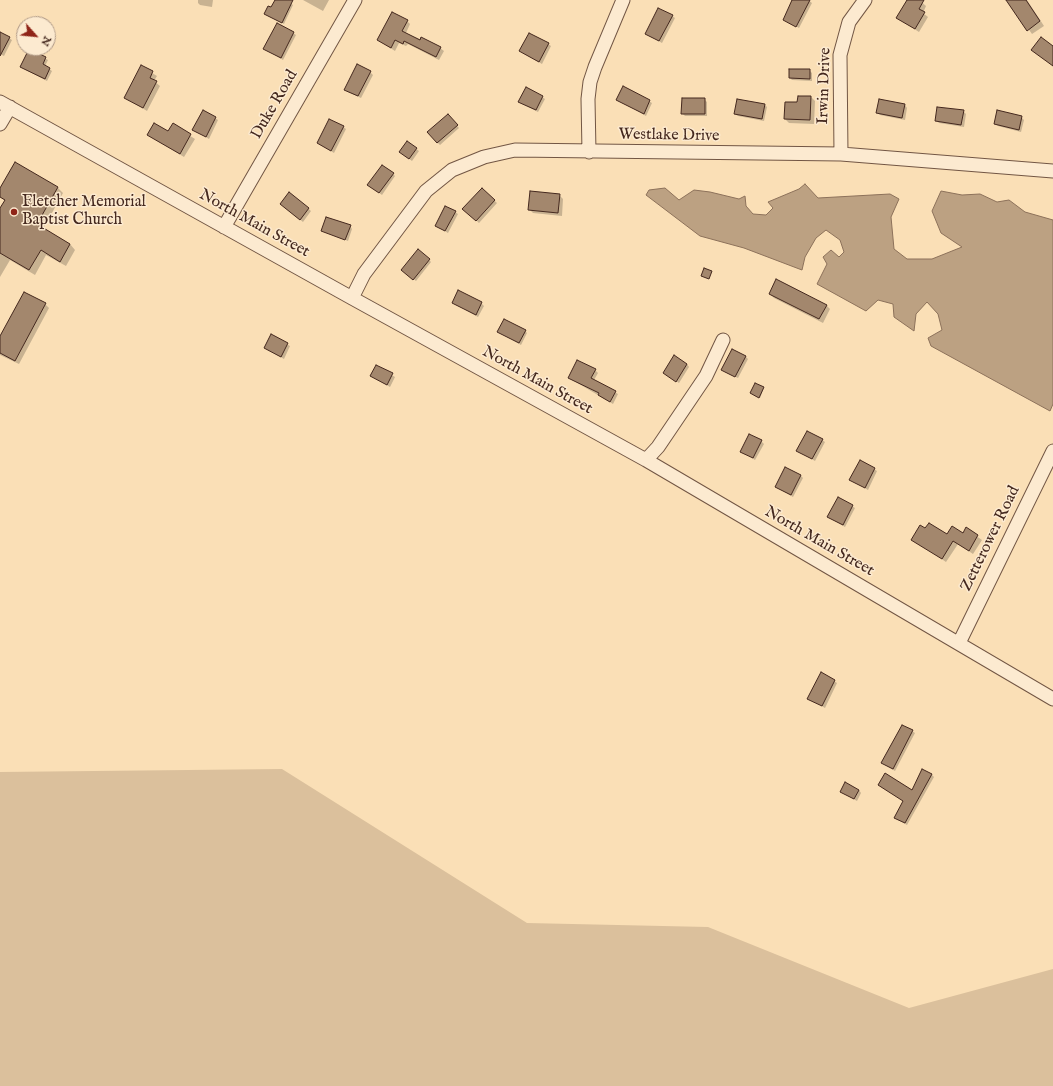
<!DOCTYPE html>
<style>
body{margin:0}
#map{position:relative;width:1053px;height:1086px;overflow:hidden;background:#fadfb6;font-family:"IM FELL English",serif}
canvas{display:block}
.north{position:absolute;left:16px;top:16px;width:40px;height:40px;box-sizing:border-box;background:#fcead0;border:1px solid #b29c89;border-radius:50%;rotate:117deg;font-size:11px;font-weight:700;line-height:16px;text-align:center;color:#44281e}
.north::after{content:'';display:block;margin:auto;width:14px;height:18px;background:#8f2418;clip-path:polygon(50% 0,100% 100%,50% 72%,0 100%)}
</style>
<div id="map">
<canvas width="1053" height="1086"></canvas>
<div class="north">N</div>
</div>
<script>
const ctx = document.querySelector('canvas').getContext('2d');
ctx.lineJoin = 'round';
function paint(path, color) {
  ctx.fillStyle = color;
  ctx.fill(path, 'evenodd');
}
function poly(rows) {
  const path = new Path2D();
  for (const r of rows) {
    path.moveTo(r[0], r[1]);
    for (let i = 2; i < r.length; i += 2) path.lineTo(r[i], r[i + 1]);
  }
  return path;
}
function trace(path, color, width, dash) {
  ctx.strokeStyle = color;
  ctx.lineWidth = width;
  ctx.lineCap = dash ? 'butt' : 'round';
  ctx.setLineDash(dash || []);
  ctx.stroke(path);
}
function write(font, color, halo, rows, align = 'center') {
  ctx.font = font + ' "IM FELL English",serif';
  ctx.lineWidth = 3;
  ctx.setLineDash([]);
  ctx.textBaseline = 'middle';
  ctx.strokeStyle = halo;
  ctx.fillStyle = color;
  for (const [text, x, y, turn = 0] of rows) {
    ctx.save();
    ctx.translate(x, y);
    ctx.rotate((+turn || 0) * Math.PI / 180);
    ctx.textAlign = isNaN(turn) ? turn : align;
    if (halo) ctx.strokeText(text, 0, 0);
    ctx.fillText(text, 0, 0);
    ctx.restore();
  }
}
const green = poly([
 [282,769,527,923,708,927,909,1008,1053,969,1053,1086,0,1086,0,772]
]);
const water = poly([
 [805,184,818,198,890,194,899,199,891,217,894,249,907,259,932,259,962,247,941,233,932,211,941,191,962,195,980,194,997,202,1009,200,1025,212,1053,220,1053,404,1050,411,931,346,928,338,942,330,938,314,927,302,916,314,914,331,894,317,893,304,878,300,866,311,817,284,827,264,823,257,831,250,839,257,844,252,840,240,826,230,816,238,805,257,802,270,744,248,700,236,646,195,649,190,665,188,679,200,694,190,710,192,739,199,745,196,746,206,753,214,766,215,773,208,768,202,799,189,805,184]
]);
const shadow = poly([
 [198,0,213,0,212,7,200,5,198,3],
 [276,0,285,0,293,5,284,24,267,15],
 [303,0,329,0,323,11],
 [794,0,808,0,812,3,799,28,784,19],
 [908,0,919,0,926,6,923,13,928,17,919,32,897,18],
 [1008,0,1027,0,1044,26,1032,34],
 [672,16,675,18,662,43,646,34],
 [407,21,410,24,406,33,440,48,444,51,439,60,408,44,406,46,399,43,395,51,378,40],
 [0,33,12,40,4,56,0,54],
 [293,33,296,35,283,60,265,49],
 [548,44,551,46,542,64,520,51],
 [30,50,48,60,45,66,52,71,47,81,24,69],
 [142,67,157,76,154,81,160,86,147,111,126,98],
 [809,70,812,73,812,81,792,80,790,78],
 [370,72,373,75,361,98,348,92],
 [623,87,652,103,646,116,617,99],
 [542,97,545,99,538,112,522,104],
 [799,97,811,97,815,101,814,124,789,123,785,119,798,103],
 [704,99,707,102,707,116,685,116,682,113],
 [880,100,905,105,907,108,905,120,880,115,877,112],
 [764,104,767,107,764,121,738,116,735,114],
 [203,111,218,120,209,139,194,130],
 [963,111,966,114,964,127,939,123,937,121],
 [1021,117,1024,120,1021,132,998,126,995,124],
 [450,118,459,128,440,145,437,142],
 [173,125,195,139,184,157,148,135,169,132],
 [343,127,346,129,334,153,318,143],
 [416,149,419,151,412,161,403,154],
 [15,163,58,188,63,193,43,229,70,244,75,250,66,266,46,255,35,275,10,260,0,277,0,210,5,201,0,197,0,190],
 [393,174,395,176,382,195,371,187],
 [482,189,497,203,479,223,464,209],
 [290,193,311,211,303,222,283,206],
 [559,195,563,199,562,216,533,213,529,209],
 [455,212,458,214,448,233,436,226],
 [350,226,352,229,348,241,322,230],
 [429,260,431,262,416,281,405,272],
 [770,294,826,305,830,309,823,323,774,298],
 [453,303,481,303,484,306,478,317],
 [45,304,49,308,19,364,0,355,0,339],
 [525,331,527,333,521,345,498,332],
 [271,336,290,346,284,359,265,348],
 [745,356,748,359,738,378,725,372],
 [687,364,689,367,679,383,664,373],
 [376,366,395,377,390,387,371,376],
 [595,370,598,373,594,380,618,394,613,404,569,378],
 [764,388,760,398,751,393],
 [822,440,825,442,815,461,798,451],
 [761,441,764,444,755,460,741,451],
 [860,461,877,471,868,490,851,480],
 [801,476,803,478,793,497,776,487],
 [838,498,855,508,845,527,828,517],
 [966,529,982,540,973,554,958,544,946,562,912,539,963,534],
 [821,673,837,683,825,708,808,698],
 [912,731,915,733,895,771,885,765,883,763],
 [932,775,934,777,907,825,898,820,896,818,912,791],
 [859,790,861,793,857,801,841,792]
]);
const building = poly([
 [275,0,293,0,282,23,264,14,268,6,271,7,275,0],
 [792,0,810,0,796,27,783,20,792,0],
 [907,0,924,0,919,9,925,12,915,29,896,18,907,0],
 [1006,0,1026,0,1040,21,1027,31,1006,0],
 [658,8,673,15,659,41,645,34,658,8],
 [392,12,408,20,402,31,420,40,421,37,441,47,436,57,404,41,403,44,395,40,391,48,377,40,392,12],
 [277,23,294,32,281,58,263,49,277,23],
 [0,32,10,37,0,56,0,32],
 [529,33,549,43,539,62,519,51,529,33],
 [1041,37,1053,46,1053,66,1031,50,1041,37],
 [29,49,46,57,43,64,50,68,45,79,20,67,29,49],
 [357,64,371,71,358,96,344,90,357,64],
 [141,65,153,71,150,78,157,81,143,108,124,98,141,65],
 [789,69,810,69,810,79,789,78,789,69],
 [623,86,650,100,644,114,616,100,623,86],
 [526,87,543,96,536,110,518,102,526,87],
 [798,96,811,96,810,120,784,119,785,102,797,102,798,96],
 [682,98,705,98,705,114,681,114,682,98],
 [737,99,765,104,762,119,734,114,737,99],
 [879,99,905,104,902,118,876,113,879,99],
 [937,107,964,110,961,125,935,121,937,107],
 [203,110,216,117,206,137,192,130,203,110],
 [997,110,1022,116,1019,130,994,124,997,110],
 [448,114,458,125,437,143,427,132,448,114],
 [329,119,344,126,331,151,317,143,329,119],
 [154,123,168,131,173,123,191,134,180,154,147,135,154,123],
 [407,141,417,148,409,159,399,152,407,141],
 [15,162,58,187,37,224,70,244,60,262,41,250,29,270,0,253,0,208,5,200,0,197,0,188,15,162],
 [382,165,394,173,379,193,367,185,382,165],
 [482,188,495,200,476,221,462,209,482,188],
 [530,191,560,194,558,213,528,210,530,191],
 [289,192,309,208,300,220,280,204,289,192],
 [445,206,456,211,445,231,435,226,445,206],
 [326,217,351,225,345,240,321,231,326,217],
 [418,249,430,259,413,280,401,270,418,249],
 [704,268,712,271,709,279,701,276,704,268],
 [776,279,827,305,819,319,769,294,776,279],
 [458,290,482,302,476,315,452,303,458,290],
 [24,292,46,303,15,361,0,353,0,336,24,292],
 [504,319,526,330,519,343,497,332,504,319],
 [271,334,288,343,281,357,264,348,271,334],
 [732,349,746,356,735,377,721,370,732,349],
 [674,355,687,364,676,382,663,373,674,355],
 [577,360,596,369,591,378,616,391,610,402,598,395,599,393,568,378,577,360],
 [376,365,393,373,387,385,370,376,376,365],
 [755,383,764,387,759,398,750,393,755,383],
 [807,431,823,439,812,459,796,451,807,431],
 [749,434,762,440,753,458,740,452,749,434],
 [860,460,875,468,865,488,849,480,860,460],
 [785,467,801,475,791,495,775,487,785,467],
 [838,497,853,505,843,525,827,517,838,497],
 [929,523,947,534,952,526,963,533,966,527,978,535,969,551,953,541,942,559,911,540,920,525,925,528,929,523],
 [821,672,835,680,822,706,807,699,821,672],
 [902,725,913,730,893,769,881,763,902,725],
 [922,769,932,774,905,823,894,818,903,801,878,785,885,773,912,790,922,769],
 [845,782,859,790,854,799,840,792,845,782]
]);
const minor = poly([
 [0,102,352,298,646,460,1053,699],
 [0,124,10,107],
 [589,152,588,99,590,82,595,67,623,0],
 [841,154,840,55,849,22,865,0],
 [224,227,355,0],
 [352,298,364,274,426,191,452,170,484,157,515,150,841,154,1053,171],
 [646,460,658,447,706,376,723,340],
 [959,643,1053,451]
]);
const markers = [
 [14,212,4,"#8f2418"]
];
const streetNames = [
 ["Irwin Drive",825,86,-88],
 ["Duke Road",275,105,-60],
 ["Westlake Drive",669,136,1],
 ["North Main Street",254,224,29],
 ["North Main Street",537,381,29],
 ["Zetterower Road",991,539,-64],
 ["North Main Street",819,542,30]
];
const poiNames = [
 ["Fletcher Memorial",22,203],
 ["Baptist Church",22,221]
];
paint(green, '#dbc09c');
paint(water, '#bca182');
trace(water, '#8c715a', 1);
paint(shadow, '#0003');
paint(building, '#a3876d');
trace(building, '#44281e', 1);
trace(minor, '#725644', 15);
trace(minor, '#fcead0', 13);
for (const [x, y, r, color] of markers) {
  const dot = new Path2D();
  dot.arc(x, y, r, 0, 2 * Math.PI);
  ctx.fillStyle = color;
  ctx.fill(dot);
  trace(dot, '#fcead0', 1.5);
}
write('16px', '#44281e', '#fcead0', streetNames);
write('16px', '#44281e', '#fcead0', poiNames, 'left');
</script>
